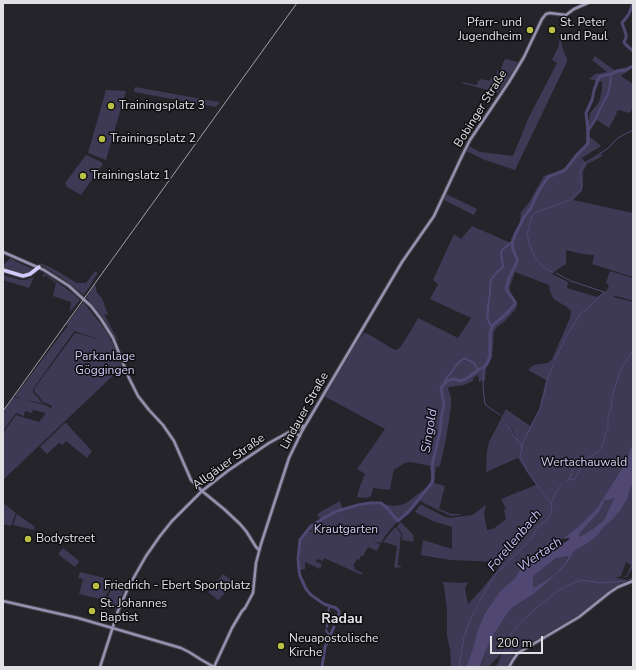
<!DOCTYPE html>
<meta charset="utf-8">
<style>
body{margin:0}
#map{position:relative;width:636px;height:670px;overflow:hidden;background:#25242a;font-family:"Nunito Sans",sans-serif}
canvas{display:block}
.frame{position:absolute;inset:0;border:4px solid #e1e1e5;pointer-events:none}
.scale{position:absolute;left:490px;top:636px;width:53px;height:18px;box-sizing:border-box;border:2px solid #e1e1e5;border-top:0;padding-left:5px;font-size:12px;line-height:14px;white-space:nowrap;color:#e1e1e5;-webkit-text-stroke:3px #0e0e10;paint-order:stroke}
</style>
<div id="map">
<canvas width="636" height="670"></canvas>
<div class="frame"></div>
<div class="scale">200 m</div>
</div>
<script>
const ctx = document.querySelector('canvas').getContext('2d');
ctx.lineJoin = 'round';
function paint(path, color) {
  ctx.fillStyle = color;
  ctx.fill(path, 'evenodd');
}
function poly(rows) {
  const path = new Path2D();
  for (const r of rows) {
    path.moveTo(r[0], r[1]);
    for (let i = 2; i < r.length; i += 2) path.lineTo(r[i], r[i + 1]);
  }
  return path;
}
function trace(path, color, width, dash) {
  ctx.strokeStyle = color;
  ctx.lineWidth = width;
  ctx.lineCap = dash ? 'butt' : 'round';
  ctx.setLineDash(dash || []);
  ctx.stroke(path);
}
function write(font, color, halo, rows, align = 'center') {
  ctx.font = font + ' "Nunito Sans",sans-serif';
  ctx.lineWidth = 3;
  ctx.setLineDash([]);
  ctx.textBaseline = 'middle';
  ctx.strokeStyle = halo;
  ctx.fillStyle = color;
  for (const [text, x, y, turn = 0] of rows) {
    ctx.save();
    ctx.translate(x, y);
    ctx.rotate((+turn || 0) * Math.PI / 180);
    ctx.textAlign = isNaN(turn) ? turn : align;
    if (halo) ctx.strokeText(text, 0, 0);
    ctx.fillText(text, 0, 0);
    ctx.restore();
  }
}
const green = poly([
 [560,34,562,46,565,55,567,58,567,62,515,170,485,160,466,151,469,146,480,152,513,156,529,117,557,63,552,60,559,45],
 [595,56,614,70,631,66,628,71,621,76,633,84,633,106,630,113,618,110,614,119,609,128,597,120,590,131,589,136,601,146,582,158,586,163,601,154,603,155,599,158,587,164,583,172,583,184,582,191,573,200,633,213,633,277,592,264,594,256,593,255,582,254,566,250,566,264,558,269,552,274,568,282,567,288,597,297,607,290,609,285,606,283,610,271,633,278,633,301,620,297,615,296,613,297,633,302,633,442,626,462,597,508,581,524,564,538,547,549,520,570,514,579,500,591,485,613,478,629,473,648,466,667,451,667,450,649,447,636,447,611,444,585,442,582,459,583,468,582,465,589,468,604,481,590,498,569,500,562,450,560,421,555,423,540,452,549,452,527,433,521,415,512,420,505,422,505,443,516,450,518,472,515,486,505,484,514,487,530,493,529,506,519,504,510,506,509,501,499,536,485,518,458,486,472,487,451,489,442,502,417,509,426,513,435,516,438,510,426,502,416,506,409,530,426,539,410,546,380,528,370,531,367,534,365,547,363,549,362,552,359,570,318,571,311,567,307,555,300,553,298,550,291,549,285,515,272,510,286,510,291,516,301,517,306,515,310,504,322,497,327,494,331,492,357,486,369,485,380,479,382,478,375,473,378,473,381,464,385,449,387,448,389,451,397,451,407,446,439,440,466,436,467,434,483,445,486,439,509,452,514,460,514,460,515,451,516,440,511,420,501,409,514,395,524,385,536,381,543,372,541,380,544,377,551,368,547,363,556,361,556,359,560,357,559,353,566,355,567,354,569,363,573,362,575,324,558,323,561,317,559,316,562,322,564,320,569,305,562,305,569,299,570,300,546,301,540,308,531,311,532,312,531,309,529,313,525,322,520,317,515,320,512,340,501,343,510,360,506,378,503,393,506,401,505,406,503,426,488,429,484,431,480,431,466,410,462,405,463,394,470,393,473,390,490,373,488,371,496,369,497,366,498,357,497,360,486,365,474,357,469,385,429,324,396,355,345,363,334,365,333,370,335,393,349,397,350,401,346,412,329,418,318,458,338,471,318,430,299,438,284,433,280,454,234,461,239,472,226,511,243,511,239,520,222,521,212,528,204,544,176,563,170,568,166,576,153,586,143,586,121,589,120,590,113,599,102,602,90,602,82,589,79,595,74,607,72,592,60],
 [506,58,506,59,518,62,504,86,500,90,498,93,462,83,462,82,477,85,478,80,480,81,481,79,490,81,491,77,496,78,497,71,500,72,503,63],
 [135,87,219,102,221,101,216,107,134,92],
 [106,90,126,91,106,160,88,153],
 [86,155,101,162,103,164,81,195,67,187,65,183],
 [446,194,477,209,474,215,444,200],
 [11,258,15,261,33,269,30,273,22,275,3,269,3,265],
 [40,263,52,268,77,283,86,283,95,271,98,273,93,280,93,281,84,295,62,278,41,265],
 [44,273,71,292,80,300,70,312,71,302,53,296,56,283,45,275,44,277,42,276],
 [3,275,21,280,25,280,34,277,29,288,3,280],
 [95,284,97,293,102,298,108,315,104,314,118,340,117,340,101,315,86,297],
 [83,302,100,323,107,333,114,346,122,367,3,480,3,433,16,415,39,422,46,413,33,410,32,413,25,411,24,416,16,413,3,431,3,412,14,397,48,406,50,409,52,406,42,401,39,396,35,393,34,389,75,333,76,333,101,340,74,331,73,333,33,389,33,391,34,394,38,397,40,401,45,404,21,399,15,396,66,328,67,328,68,326,66,325],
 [65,423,66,423,92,451,87,458,66,441,63,445,59,443,47,454,40,447],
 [633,483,633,567,627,577,623,577,627,575,631,565,626,562,621,576,616,578,626,580,627,581,614,588,605,594,580,614,515,652,513,654,514,656,508,667,494,667,498,664,504,645,500,655,488,667,481,667,486,650,494,634,507,614,513,607,534,594,561,570,568,562,574,551,598,535,603,528,612,520,620,511,628,498,629,492],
 [613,498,614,498,604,520,590,531,579,537,579,534,599,512,605,500,610,500],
 [3,503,16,513,11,526,3,524],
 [17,514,35,527,34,530,13,525],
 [401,522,414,536,413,542,402,540,402,534,397,526],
 [396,527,401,534,398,563,398,565,402,567,394,568,397,546,383,542,390,533],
 [63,548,78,560,79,562,75,567,59,555,59,553],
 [569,556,565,563,556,573,544,582,533,589,532,576,556,558],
 [80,572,113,580,104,600,79,594,83,579,78,578],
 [223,574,235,583,218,600,208,592],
 [113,585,124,590,116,609,114,608,112,609,105,604]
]);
const water = poly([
 [633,442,633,483,629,492,628,498,620,511,612,520,603,528,598,535,586,544,574,551,568,562,561,570,534,594,513,607,507,614,494,634,486,650,480,667,466,667,473,648,478,629,485,613,500,591,514,579,520,570,538,557,539,558,567,541,570,538,567,538,564,539,564,538,581,524,597,508,626,462],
 [613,498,614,498,604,520,590,531,579,537,579,534,599,512,605,500,610,500],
 [569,556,565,563,556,573,544,582,533,588,533,576,556,558]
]);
const stream = poly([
 [571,199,581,190,582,184,580,181,580,172,581,169,586,162,593,158,607,149,618,138,633,130],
 [552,272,546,269,541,265,534,255,530,246,527,234,531,220,531,218,536,212,559,204,569,200],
 [555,360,567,335,581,313,586,310,604,292,571,281,556,273],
 [484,367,483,387,485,404,487,406,500,415],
 [502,417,509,426,513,435,521,444,521,448],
 [569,480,575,479,582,465,587,461,592,456],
 [565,482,569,479,576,464,598,452,601,448,603,444,605,434,608,428,608,415,611,410,612,397,619,375,621,369,633,351],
 [551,504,555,494,561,485],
 [629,580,633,578],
 [504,645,504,642,519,624,542,603,559,590,575,582,582,580,600,583,627,581],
 [459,667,464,637,471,618,487,588,496,574,530,540,534,534,536,529,548,519,552,511,551,504,527,471,523,462,520,458,523,442,540,409,549,375,554,363]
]);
const canal = poly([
 [588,130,595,120,599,111,608,94,610,84,611,74],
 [492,328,487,318,488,313,488,306,490,294,490,288,491,280,497,272,503,267,501,253,503,249,513,241],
 [444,383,447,377,452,372,456,365,463,359,466,359,469,361,473,362,478,370],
 [327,627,329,606],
 [326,630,330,637]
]);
const river = poly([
 [633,3,629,14,622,23,626,34,626,38,624,42,625,44,633,51],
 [594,90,599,77,602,76,611,74,618,71,626,70,633,66],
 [338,622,339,619,339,611,336,608,324,604,311,595,306,589,300,576,299,571,298,559,300,540,311,526,324,518,337,511,358,505,370,503,381,503,387,508,398,521,409,511,431,484,433,480,432,467,433,461,440,431,441,419,444,404,441,388,447,381,453,379,461,381,466,379,478,370,484,367,488,362,490,355,490,334,492,326,506,314,515,304,515,302,506,289,509,278,517,262,517,259,514,252,512,245,515,235,524,217,531,208,538,192,548,177,565,170,576,156,588,144,588,130,586,113,592,100,594,91],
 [322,667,325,647,334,627]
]);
const secondary = poly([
 [3,252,44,270,69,286,91,306,101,319,113,338,129,378,138,396,149,410,163,425,174,441,191,480,202,491,224,509,240,524,246,531,256,547,259,550],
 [289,433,295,433,300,436],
 [3,601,78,618,181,648,189,652,200,659,214,667],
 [100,667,118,611,129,586,146,556,160,536,172,521,202,491,229,470,269,443,289,432,299,429,303,426,305,426],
 [214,667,232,628,242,611,245,608,253,593,256,563,261,544,289,458,302,431,402,262,434,216,462,156,470,140,509,82,524,57,542,19,546,14,550,13,566,15,574,9,588,3],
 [509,667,513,660,518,653,579,617,609,593,618,587,633,581]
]);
const highway = poly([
 [3,270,23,276,30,274,39,267]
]);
const rail = poly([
 [3,411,297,3]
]);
const markers = [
 [530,30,4,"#bac045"],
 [552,30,4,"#bac045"],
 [111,106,4,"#bac045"],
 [102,139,4,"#bac045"],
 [83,176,4,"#bac045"],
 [28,539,4,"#bac045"],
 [96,586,4,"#bac045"],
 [92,611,4,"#bac045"],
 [281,646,4,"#bac045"]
];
const poiNames = [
 ["Pfarr- und",522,23,"right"],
 ["Jugendheim",522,37,"right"],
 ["St. Peter",560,23],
 ["und Paul",560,37],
 ["Trainingsplatz 3",119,106],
 ["Trainingsplatz 2",110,139],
 ["Trainingslatz 1",91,176],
 ["Bodystreet",36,539],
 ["Friedrich - Ebert Sportplatz",104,586],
 ["St. Johannes",100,604],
 ["Baptist",100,618],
 ["Neuapostolische",289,639],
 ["Kirche",289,653]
];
const streetNames = [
 ["Bobinger Straße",481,109,-58],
 ["Lindauer Straße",305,411,-61],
 ["Allgäuer Straße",229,462,-36]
];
const parkNames = [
 ["Parkanlage",105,357],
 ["Göggingen",105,371],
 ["Wertachauwald",584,463],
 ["Krautgarten",346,530]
];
const waterNames = [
 ["Singold",430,431,-81],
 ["Forellenbach",515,541,-50],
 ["Wertach",540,555,-34]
];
const quarterNames = [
 ["Radau",342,620]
];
paint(green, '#3e3955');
paint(water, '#504873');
trace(stream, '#504873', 1);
trace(canal, '#504873', 2);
trace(river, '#504873', 3);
trace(secondary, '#434248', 4.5);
trace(highway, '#434248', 5.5);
trace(secondary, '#9691b1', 2.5);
trace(highway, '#d2cafd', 3.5);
trace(rail, '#a1a1a6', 1);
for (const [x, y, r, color] of markers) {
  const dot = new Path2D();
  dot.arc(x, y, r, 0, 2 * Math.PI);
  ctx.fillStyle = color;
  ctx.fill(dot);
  trace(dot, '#0e0e10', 1.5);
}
write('12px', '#e1e1e5', '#0e0e10', poiNames, 'left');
write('12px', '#e1e1e5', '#0e0e10', streetNames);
write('12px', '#d1caf6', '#0e0e10', parkNames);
write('italic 13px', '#c6bcf6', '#0e0e10', waterNames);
write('bold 14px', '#e1e1e5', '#0e0e10', quarterNames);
</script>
